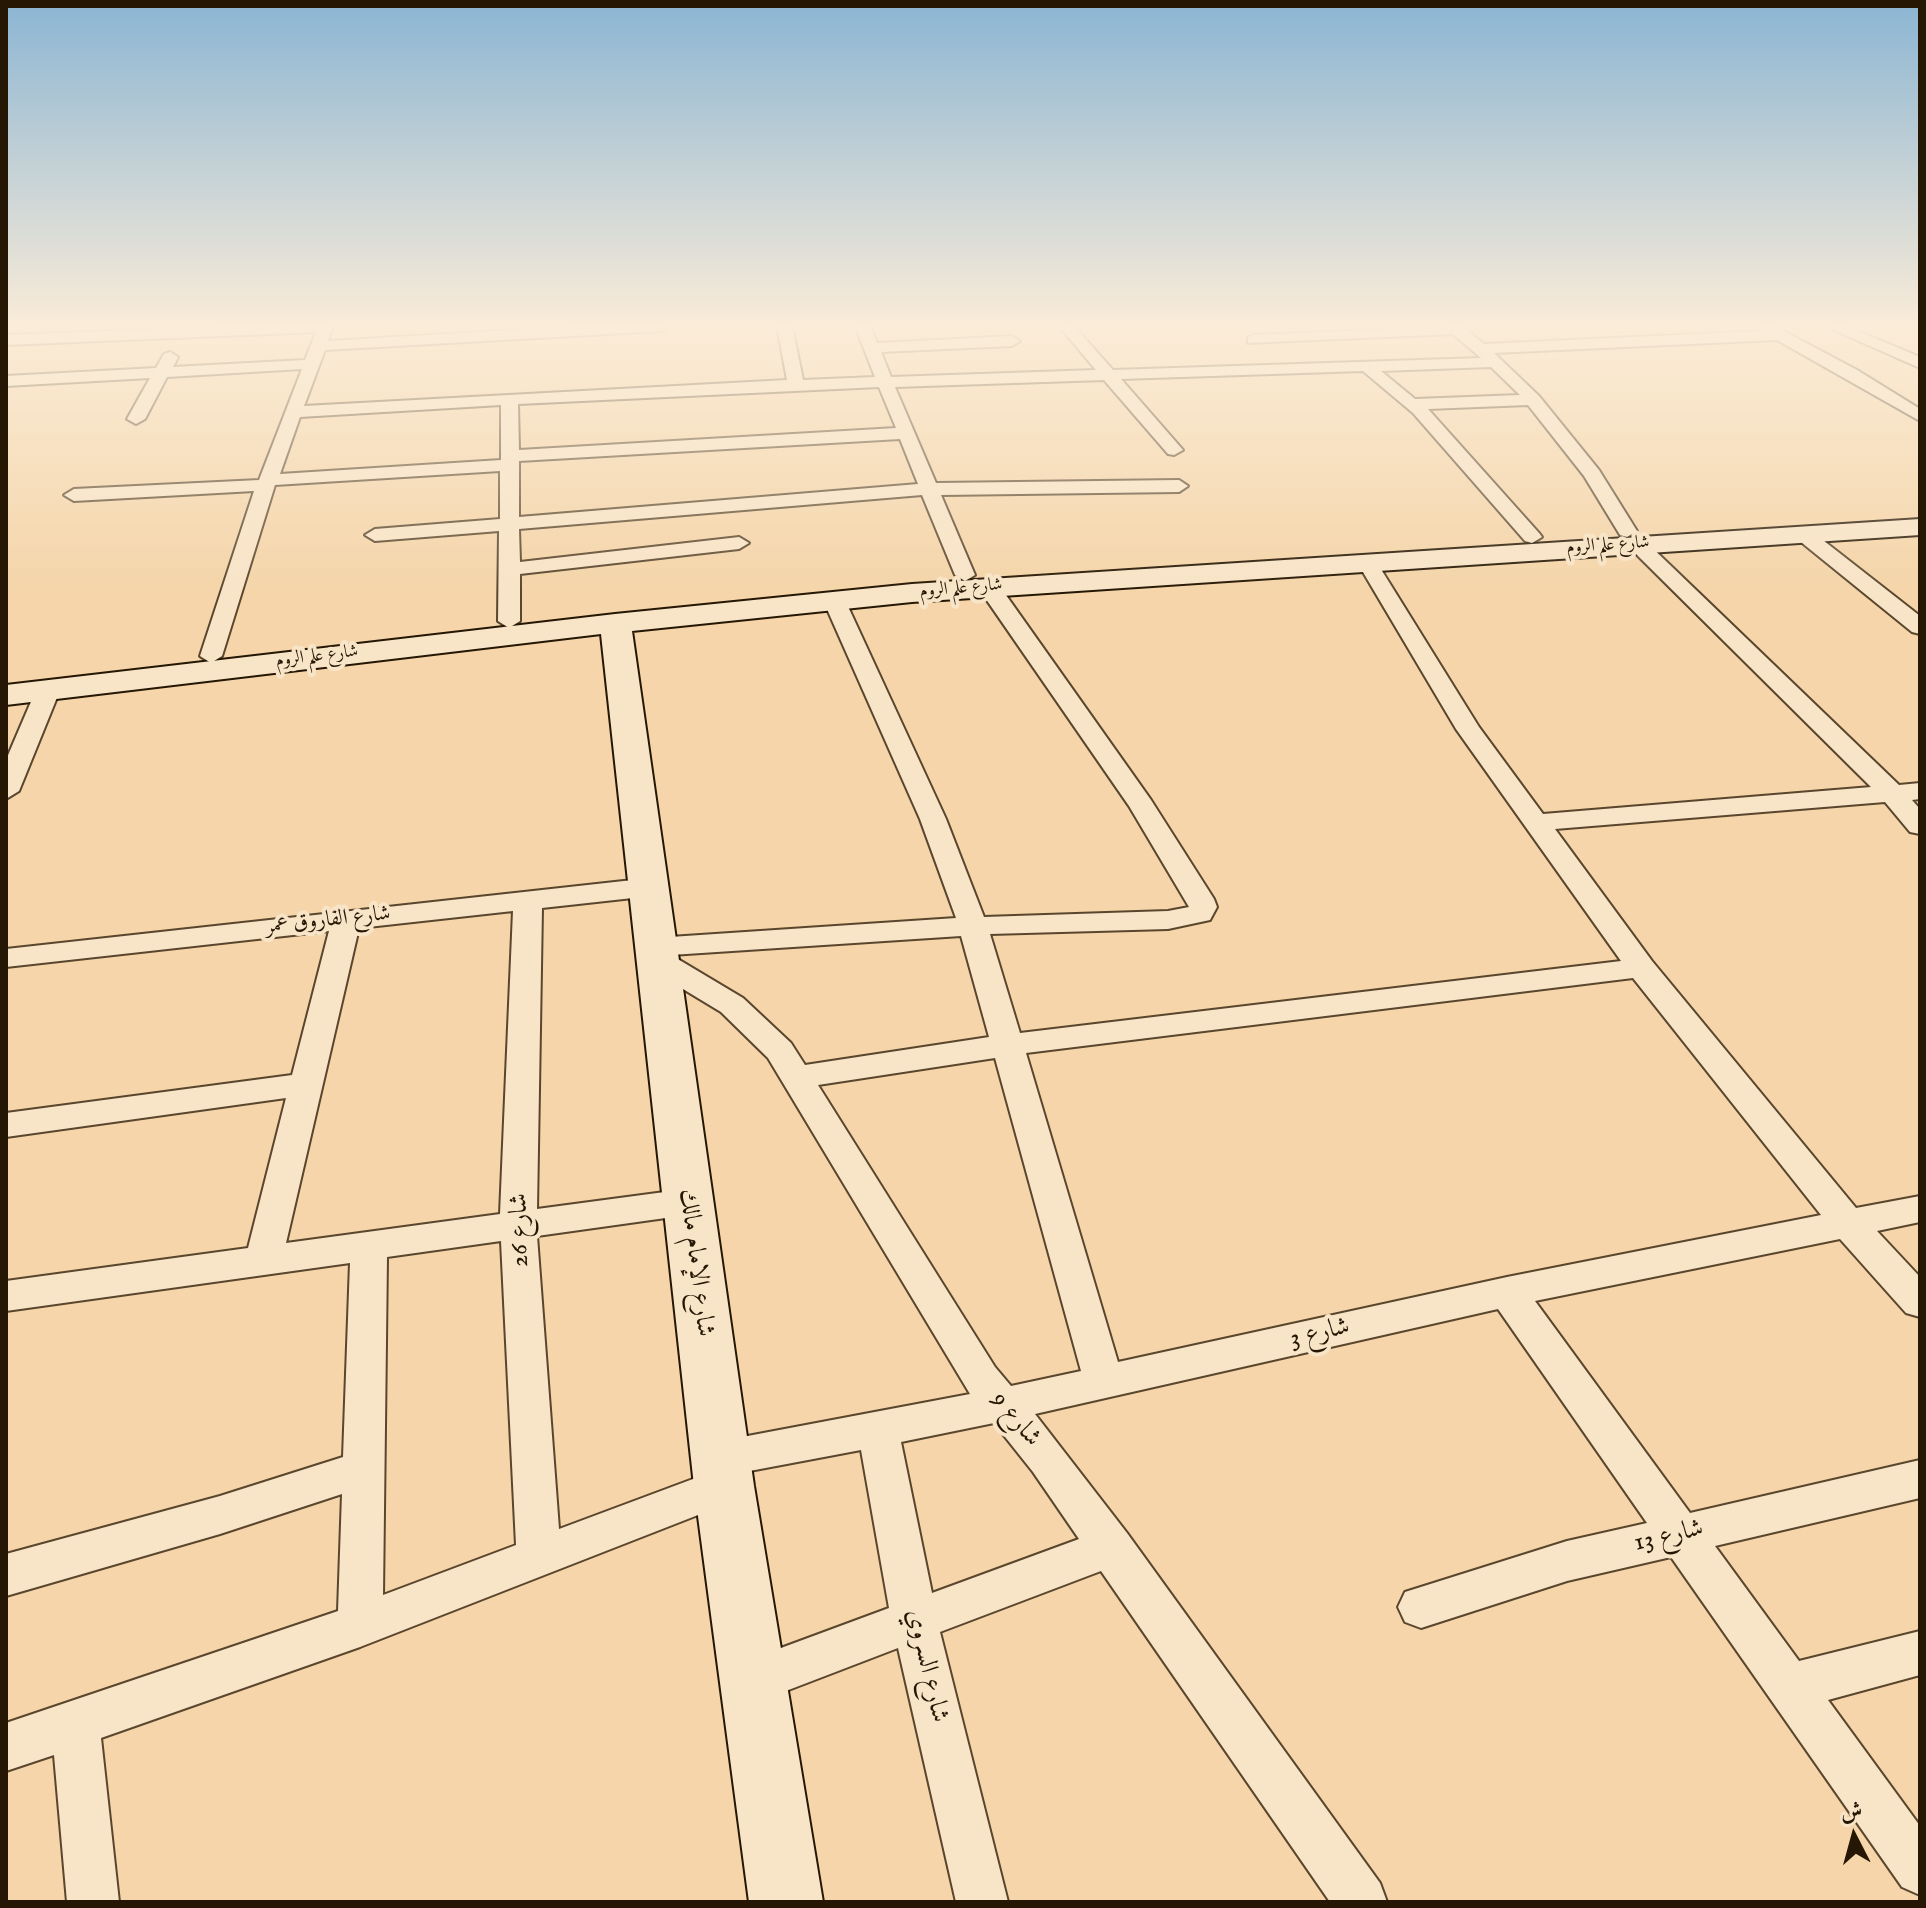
<!DOCTYPE html>
<meta charset="utf-8">
<style>
body{margin:0}
#map{position:relative;width:1926px;height:1908px;overflow:hidden;background:#f5d5a9;font-family:"IM FELL English",Amiri,serif}
canvas{display:block}
.frame{position:absolute;inset:0;border:8px solid #251704;pointer-events:none}
.north{position:absolute;left:1814px;top:1796px;width:80px;height:80px;-webkit-text-stroke:6px #f8e4c7;paint-order:stroke;rotate:354deg;font-size:22px;font-weight:700;line-height:32px;text-align:center;color:#251704}
.north::after{content:'';display:block;margin:auto;width:28px;height:36px;background:#251704;clip-path:polygon(50% 0,100% 100%,50% 72%,0 100%)}
</style>
<div id="map">
<canvas width="1926" height="1908"></canvas>
<div class="frame"></div>
<div class="north">ش</div>
</div>
<script>
const ctx = document.querySelector('canvas').getContext('2d');
ctx.lineJoin = 'round';
function poly(rows) {
  const path = new Path2D();
  for (const r of rows) {
    path.moveTo(r[0], r[1]);
    for (let i = 2; i < r.length; i += 2) path.lineTo(r[i], r[i + 1]);
  }
  return path;
}
function trace(path, color, width, dash) {
  ctx.strokeStyle = color;
  ctx.lineWidth = width;
  ctx.lineCap = dash ? 'butt' : 'round';
  ctx.setLineDash(dash || []);
  ctx.stroke(path);
}
function paint(path, color) {
  ctx.fillStyle = color;
  ctx.fill(path, 'evenodd');
}
function write(font, color, halo, rows, align = 'center') {
  ctx.font = font + ' "IM FELL English",Amiri,serif';
  ctx.lineWidth = 8;
  ctx.setLineDash([]);
  ctx.textBaseline = 'middle';
  ctx.strokeStyle = halo;
  ctx.fillStyle = color;
  for (const [text, x, y, turn = 0] of rows) {
    ctx.save();
    ctx.translate(x, y);
    ctx.rotate((+turn || 0) * Math.PI / 180);
    ctx.textAlign = isNaN(turn) ? turn : align;
    if (halo) ctx.strokeText(text, 0, 0);
    ctx.fillText(text, 0, 0);
    ctx.restore();
  }
}
const street = poly([
 [232,326,333,326,328,341,578,326,668,326,661,331,325,350,304,406,787,380,777,326,792,326,803,380,875,377,855,326,870,326,877,343,1012,336,1020,341,1012,346,881,352,891,377,1096,370,1059,326,1074,326,1113,370,1481,358,1453,334,1248,343,1248,337,1253,335,1462,326,1484,344,1761,331,1760,326,1774,326,1857,370,1920,409,1920,421,1777,340,1494,353,1539,396,1599,470,1637,531,1627,537,1620,535,1584,476,1528,405,1428,409,1539,533,1542,537,1532,543,1525,541,1413,413,1363,371,1121,379,1183,450,1174,455,1168,454,1104,380,895,387,936,483,1179,480,1188,486,1179,492,941,495,975,575,965,581,955,575,922,495,519,529,520,562,739,537,749,543,739,549,520,574,520,621,509,628,498,621,499,531,375,541,365,535,375,529,500,519,500,471,275,485,222,656,211,663,200,656,254,491,74,501,64,495,74,489,259,480,302,369,167,377,145,419,136,424,127,419,150,378,6,386,6,376,156,368,164,354,170,352,178,357,173,367,305,360,316,332,6,345,6,335,232,326],
 [1491,367,1520,395,1415,399,1381,371,1491,367],
 [879,387,896,428,519,450,518,404,879,387],
 [501,405,501,460,280,474,300,417,501,405],
 [900,439,918,484,519,517,519,461,900,439],
 [1825,326,1846,326,1920,357,1920,368,1825,326],
 [1803,528,1810,530,1920,616,1920,634,1912,632,1796,538,1793,534,1803,528],
 [1637,538,1644,540,1899,785,1920,783,1920,799,1912,800,1920,809,1920,834,1910,832,1885,802,1555,829,1652,961,1856,1208,1920,1196,1920,1222,1877,1231,1920,1277,1920,1317,1906,1313,1840,1239,1535,1301,1690,1513,1920,1460,1920,1498,1715,1546,1799,1661,1920,1631,1920,1675,1828,1700,1920,1826,1920,1895,1902,1887,1671,1557,1567,1581,1421,1628,1405,1622,1398,1607,1405,1592,1567,1541,1647,1523,1498,1309,1035,1414,1127,1533,1380,1883,1387,1902,1330,1902,1101,1571,940,1632,1008,1902,956,1902,898,1648,752,1704,735,1697,728,1681,735,1665,889,1608,861,1450,739,1473,745,1486,739,1499,360,1647,101,1738,119,1902,67,1902,54,1755,6,1771,6,1723,338,1611,342,1494,220,1534,6,1596,6,1554,220,1496,343,1457,350,1263,6,1311,6,1281,248,1248,286,1098,6,1137,6,1113,292,1075,329,931,6,967,6,949,651,878,661,881,665,887,661,893,651,896,542,908,537,1209,687,1189,700,1193,705,1202,700,1211,687,1215,537,1236,559,1529,709,1473,700,1459,706,1446,721,1441,970,1394,768,1058,721,1012,645,966,641,959,645,954,640,947,644,941,655,938,956,918,920,819,823,600,826,595,842,595,845,600,946,819,984,917,1168,911,1189,907,1129,806,977,586,988,580,996,581,1151,800,1214,899,1217,907,1210,920,1168,929,990,934,1020,1033,1621,961,1456,729,1357,562,1360,558,1374,558,1479,727,1543,814,1871,787,1630,548,1627,544,1630,540,1637,538],
 [513,911,500,1214,286,1243,359,928,513,911],
 [961,936,989,1037,805,1065,791,1043,743,998,671,955,961,936],
 [1633,978,1821,1215,1507,1277,1118,1362,1026,1053,1633,978],
 [995,1058,1081,1371,1011,1386,995,1367,818,1085,995,1058],
 [501,1241,516,1545,383,1595,387,1257,501,1241],
 [994,1423,1033,1472,1079,1539,932,1593,901,1442,994,1423],
 [48,683,60,690,19,791,6,799,6,760,36,690,48,683]
]);
const secondary = poly([
 [1920,519,1920,535,912,602,632,631,754,1486,823,1902,749,1902,694,1486,601,634,6,705,6,685,615,614,912,584,1920,519]
]);
const farStreetnames = [
 ["شارع علم الروم",1608,546,-4],
 ["شارع علم الروم",961,589,-5],
 ["شارع علم الروم",317,657,-7]
];
const streetNames = [
 ["شارع الفاروق عمر",328,921,-6]
];
const nearStreetnames = [
 ["شارع 26",521,1230,-91],
 ["شارع الإمام مالك",695,1263,83],
 ["شارع 3",1320,1334,-13],
 ["شارع 9",1015,1420,50],
 ["شارع 13",1669,1537,-13],
 ["شارع السروي",926,1666,77]
];
trace(street, '#59462d', 4);
trace(secondary, '#251704', 4);
paint(street, '#f8e4c7');
paint(secondary, '#f8e4c7');
const sky = ctx.createLinearGradient(0, 0, 0, 593);
sky.addColorStop(0, '#8bb5d3');
sky.addColorStop(0.55, '#faecd8');
sky.addColorStop(1, '#faecd800');
ctx.fillStyle = sky;
ctx.fillRect(0, 0, 1926, 593);
write('18px', '#251704', '#f8e4c7', farStreetnames);
write('22px', '#251704', '#f8e4c7', streetNames);
write('26px', '#251704', '#f8e4c7', nearStreetnames);
</script>
